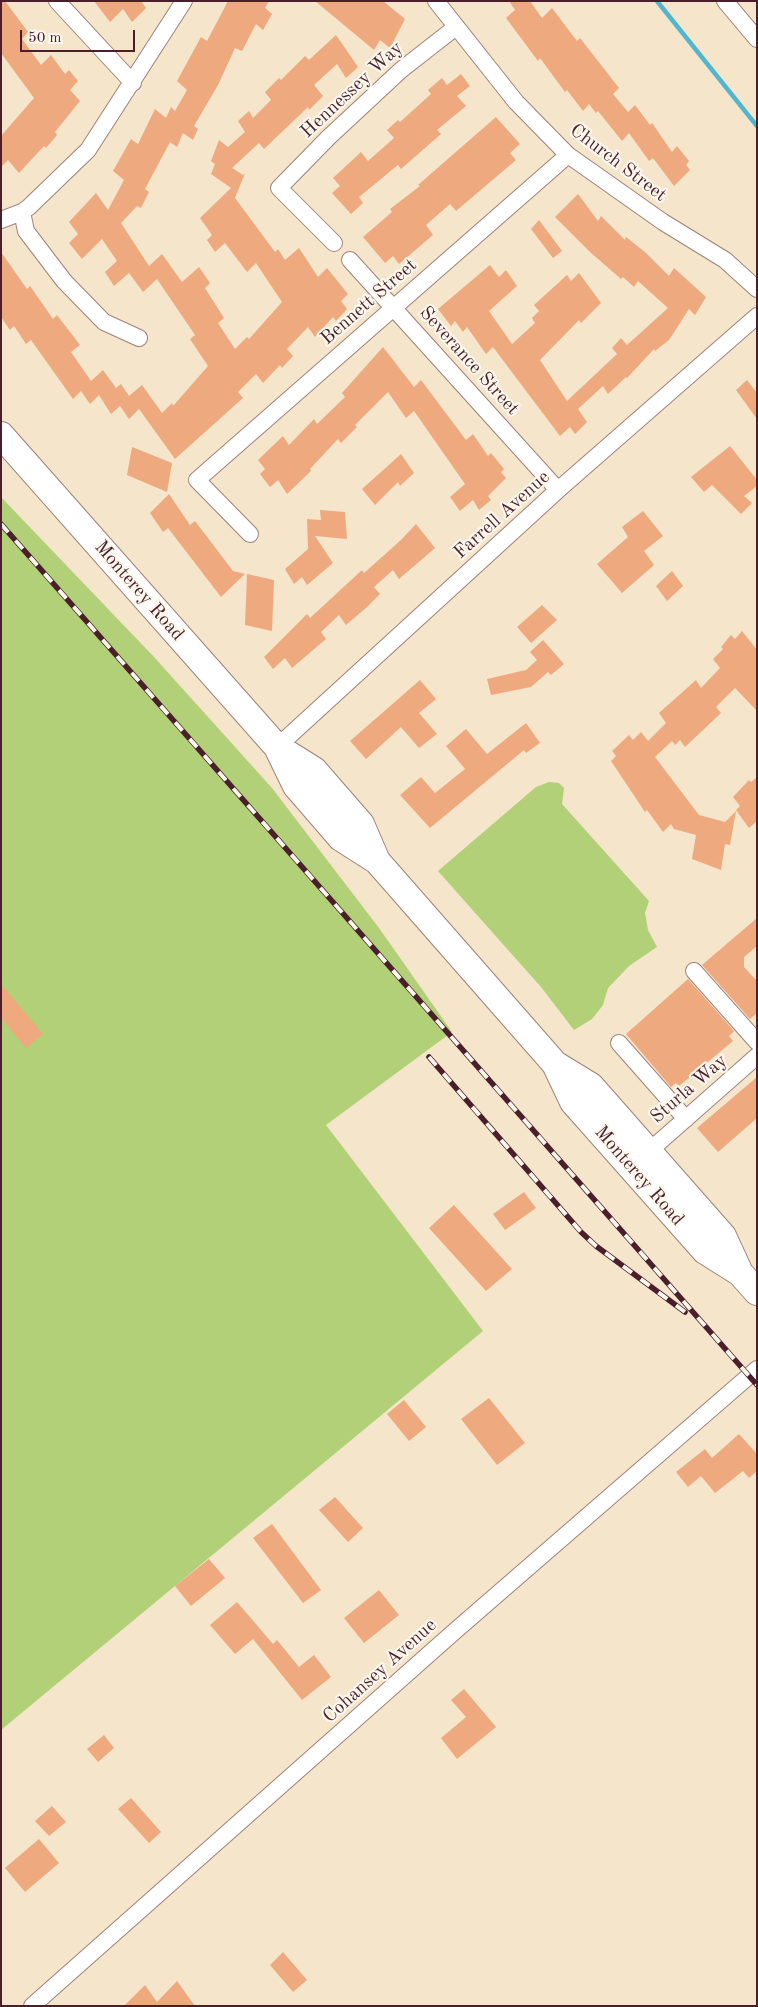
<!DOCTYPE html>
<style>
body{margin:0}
#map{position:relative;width:758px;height:2007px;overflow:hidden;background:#f4e5cb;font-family:"Old Standard TT",serif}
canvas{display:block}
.frame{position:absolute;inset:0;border:2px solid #4a1f2b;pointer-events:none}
.scale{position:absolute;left:20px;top:30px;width:115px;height:22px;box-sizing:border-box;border:2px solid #4a1f2b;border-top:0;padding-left:6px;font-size:15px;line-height:18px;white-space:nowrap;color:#4a1f2b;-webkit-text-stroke:4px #fbf7ec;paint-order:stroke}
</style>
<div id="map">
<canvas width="758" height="2007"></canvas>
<div class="frame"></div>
<div class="scale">50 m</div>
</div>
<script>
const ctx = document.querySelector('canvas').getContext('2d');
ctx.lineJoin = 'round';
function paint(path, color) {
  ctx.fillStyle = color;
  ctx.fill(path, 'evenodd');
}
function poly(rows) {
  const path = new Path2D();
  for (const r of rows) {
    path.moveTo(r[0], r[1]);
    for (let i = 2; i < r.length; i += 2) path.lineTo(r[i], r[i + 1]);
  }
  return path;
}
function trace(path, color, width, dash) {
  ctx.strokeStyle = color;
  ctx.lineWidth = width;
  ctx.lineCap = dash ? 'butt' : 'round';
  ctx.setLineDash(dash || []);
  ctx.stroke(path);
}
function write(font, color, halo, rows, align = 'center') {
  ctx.font = font + ' "Old Standard TT",serif';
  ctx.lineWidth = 4.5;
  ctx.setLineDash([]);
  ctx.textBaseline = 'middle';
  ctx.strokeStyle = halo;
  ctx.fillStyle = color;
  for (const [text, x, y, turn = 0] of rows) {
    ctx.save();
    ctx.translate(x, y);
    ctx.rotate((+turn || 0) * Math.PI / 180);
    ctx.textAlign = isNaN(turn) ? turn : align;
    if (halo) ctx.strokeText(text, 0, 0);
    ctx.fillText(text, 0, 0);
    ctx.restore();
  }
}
const green = poly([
 [1,497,154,657,272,788,379,928,452,1032,326,1125,483,1331,1,1730],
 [549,782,559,783,564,788,562,804,649,901,645,913,648,930,657,947,629,966,608,988,603,1005,592,1019,574,1030,541,987,438,871,536,787]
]);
const stream = poly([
 [657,1,757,126]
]);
const building = poly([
 [1,1,5,1,28,32,22,39,41,65,51,55,65,74,69,70,78,81,70,90,80,101,55,132,57,135,46,148,44,146,19,173,8,160,1,167,1,136,34,98,1,53],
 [94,1,141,1,146,8,132,22,123,9,110,22],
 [228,1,269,1,265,8,272,14,263,30,256,24,242,51,235,48,218,85,194,126,198,129,193,140,183,133,177,147,170,142,145,189,149,192,141,208,137,206,121,223,149,266,162,254,182,282,199,267,210,283,205,288,224,318,218,323,235,349,247,337,249,339,282,302,256,263,247,272,225,243,215,252,207,240,212,235,200,218,231,188,211,174,215,164,211,161,219,140,228,147,245,132,238,121,249,111,253,118,271,100,265,92,279,78,281,80,305,56,309,60,336,35,358,67,346,78,337,64,314,85,323,96,309,110,308,107,264,149,259,143,232,168,243,175,245,173,235,198,275,252,278,249,285,260,299,248,318,277,327,268,348,294,341,301,347,309,336,321,333,317,315,337,308,327,287,349,293,356,282,368,280,365,263,383,256,374,238,392,243,398,175,459,139,409,129,419,120,406,111,414,99,395,90,404,81,391,73,399,31,340,26,344,14,326,10,330,1,317,1,252,27,289,30,286,53,319,57,315,80,345,71,352,91,381,103,370,116,388,121,384,129,396,142,385,162,413,172,403,173,406,208,366,190,339,195,335,157,279,143,292,129,273,114,286,105,272,117,261,102,239,82,259,69,243,78,234,69,222,96,193,108,210,124,180,113,171,131,139,138,144,155,109,166,118,171,107,175,111,187,90,177,81,201,37,207,41],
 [315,1,383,1,405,19,390,48,380,40,374,50],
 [509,1,530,1,542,18,552,8,577,41,580,38,619,88,613,94,628,112,635,105,650,125,652,123,672,152,677,146,689,161,686,165,690,170,674,186,653,158,649,161,629,133,622,141,598,111,596,113,589,104,583,111,567,90,565,92,540,58,538,61,506,18,515,10],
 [461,74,470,86,457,96,466,106,437,130,441,134,401,169,398,165,359,197,363,203,351,214,332,193,340,186,333,178,361,152,368,161,394,138,387,130,398,120,400,122,431,94,428,90,442,78,447,85],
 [496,117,520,144,510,153,516,160,456,211,450,204,426,225,433,235,399,264,393,256,385,263,363,237,392,212,390,209,420,186,418,185],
 [578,194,598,221,601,216,625,240,626,237,645,252,669,276,674,268,706,297,695,315,689,309,669,340,655,351,654,349,627,378,626,377,608,394,603,386,578,409,587,422,575,434,570,427,560,436,493,347,486,354,467,327,463,332,455,321,451,326,438,309,490,265,499,277,506,270,517,286,489,311,512,344,535,323,532,318,539,311,534,305,567,275,571,281,579,273,601,303,581,323,579,320,540,360,567,401,617,354,612,348,621,338,627,345,668,308,638,281,634,287,623,277,621,279,590,252,555,217],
 [539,220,562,251,553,258,531,229],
 [383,347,414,387,421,380,466,440,473,434,488,456,491,453,504,469,501,472,506,478,488,496,491,500,479,510,473,500,460,511,450,497,465,484,414,411,406,418,388,392,355,425,357,427,341,443,338,439,310,469,311,471,287,494,278,480,270,487,260,474,265,469,258,460,283,436,289,445,314,419,317,424,345,397,342,393],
 [747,380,757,393,757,419,736,390],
 [730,446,757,480,757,486,744,496,752,503,741,514,712,485,704,492,691,477],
 [132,447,172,463,167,492,127,475],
 [401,454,414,473,400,486,398,482,375,505,362,489],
 [169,494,190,525,195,521,233,571,245,574,221,597,168,528,163,532,150,513],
 [320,510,345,512,347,539,315,536,333,563,307,585,302,577,294,584,285,569,308,549,307,519,321,520],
 [643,511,663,536,644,551,654,565,622,593,597,564,628,537,622,527],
 [416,524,435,548,399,579,393,570,374,587,380,594,367,607,346,625,339,615,321,632,326,639,292,668,285,658,273,669,264,657,307,614,310,618,362,570,364,573,401,540],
 [672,571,683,586,667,601,656,586],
 [247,574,274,580,272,631,245,625],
 [542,605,557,620,531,643,517,627],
 [742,631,757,650,757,711,735,688,716,707,721,713,685,747,680,740,675,745,672,741,655,757,699,815,725,822,736,811,730,845,725,844,721,870,692,859,696,835,674,829,671,824,663,832,647,810,645,812,611,761,616,756,612,751,629,735,633,740,641,732,648,741,666,723,659,713,696,680,701,688,720,668,713,659,723,649,721,647,731,635,735,639],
 [543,640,564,664,551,675,548,672,531,687,491,695,487,679,526,670,537,660,530,652],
 [420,680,436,699,419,713,437,734,419,748,401,727,366,759,350,741],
 [526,723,540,743,526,753,524,750,430,828,400,795,421,777,435,793,465,769,446,746,466,729,487,754],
 [757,777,757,821,749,828,736,810,740,806,733,797,749,780,751,782],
 [757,918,757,946,744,957,744,967,757,981,757,1013,750,1019,702,965],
 [688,979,734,1031,729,1036,733,1041,679,1086,676,1083,671,1087,626,1034],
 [1,984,43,1034,26,1048,1,1018],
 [757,1077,757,1118,718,1152,697,1128],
 [524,1192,536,1208,505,1230,493,1214],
 [454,1205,512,1269,486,1291,429,1228],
 [489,1398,525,1443,497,1465,461,1419],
 [404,1400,426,1427,409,1441,387,1414],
 [739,1434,757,1454,757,1471,749,1478,743,1471,715,1493,701,1476,688,1487,676,1472,705,1449,712,1458],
 [335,1497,363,1528,348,1542,319,1510],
 [272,1524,321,1590,303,1603,253,1538],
 [209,1559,225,1578,191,1606,175,1586],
 [379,1590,399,1615,364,1643,344,1618],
 [237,1602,273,1644,277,1640,299,1667,314,1655,331,1677,302,1700,253,1639,235,1654,210,1625],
 [464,1689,496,1727,457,1759,441,1738,466,1717,451,1700],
 [104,1735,114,1748,98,1762,87,1749],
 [131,1798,161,1832,149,1843,118,1809],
 [52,1806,66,1822,49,1836,35,1821],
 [39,1839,59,1863,25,1892,5,1868],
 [283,1952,307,1980,293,1992,270,1965],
 [177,1981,195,2006,124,2006,145,1985,157,2002]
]);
const minor = poly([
 [57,1,133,83],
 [436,1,516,102,568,155,663,222,725,260,757,289],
 [725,1,757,39],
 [22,212,26,231,64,281,104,322,139,338],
 [1,220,22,212,29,207,88,150,184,1],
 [334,243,279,188,329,137,401,70,456,27],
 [350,260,558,490],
 [250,534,197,480,568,155],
 [277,747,558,490,757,316],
 [694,971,757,1042],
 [619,1043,686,1119],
 [648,1152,757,1056],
 [32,2006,455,1631,757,1369]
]);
const primary = poly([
 [1,435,277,747,314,770,361,824,377,861,555,1064,573,1102,705,1251,740,1273],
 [277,747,296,786,341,838,377,861],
 [555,1064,591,1086,723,1236,740,1273,757,1292]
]);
const rail = poly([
 [1,524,757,1385],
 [429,1057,581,1232,596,1246,685,1312]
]);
const streetNames = [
 ["Hennessey Way",352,90,-43],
 ["Church Street",618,163,37],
 ["Bennett Street",369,302,-41],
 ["Severance Street",469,361,48],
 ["Farrell Avenue",502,515,-42],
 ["Monterey Road",139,591,49],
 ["Sturla Way",689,1089,-41],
 ["Monterey Road",639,1176,49],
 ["Cohansey Avenue",380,1671,-42]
];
paint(green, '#b2d077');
trace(stream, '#50b7cf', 4.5);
paint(building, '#efa97f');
trace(minor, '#9f827b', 18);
trace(primary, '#9f827b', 28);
trace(minor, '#fff', 16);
trace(primary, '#fff', 26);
trace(rail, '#4a1f2b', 5.5);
trace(rail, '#fbf7ec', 4, [11]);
write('19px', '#4a1f2b', '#fbf7ec', streetNames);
</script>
